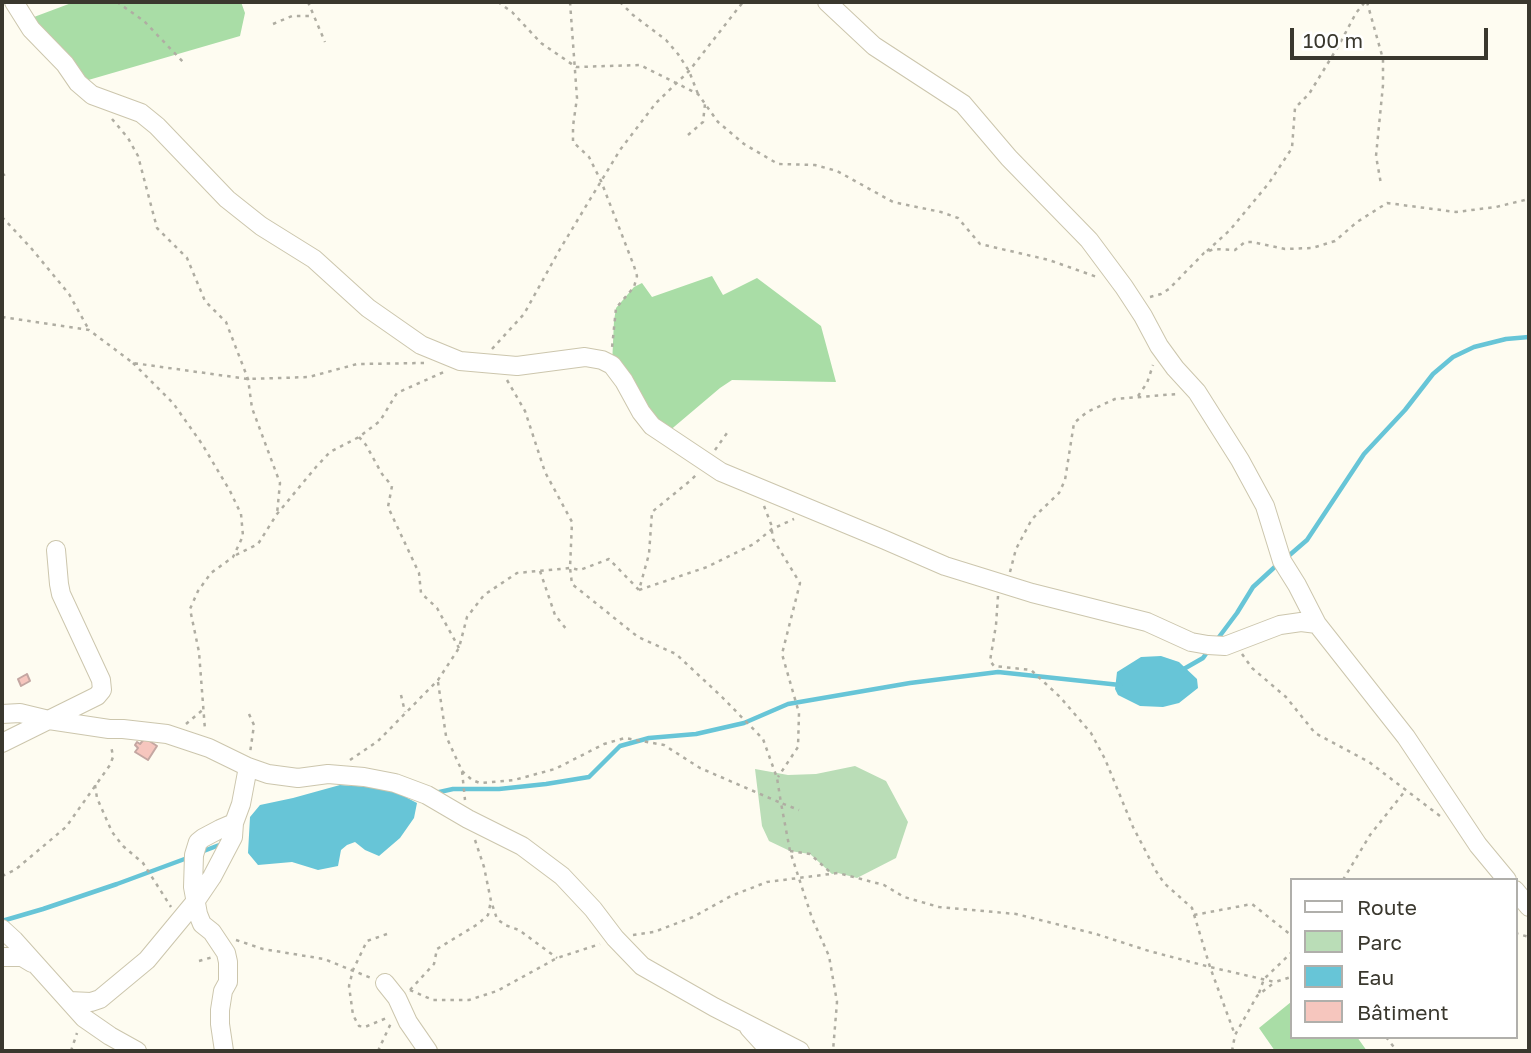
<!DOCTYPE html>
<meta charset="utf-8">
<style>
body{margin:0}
#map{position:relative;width:1531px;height:1053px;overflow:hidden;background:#fefcf1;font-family:"Golos Text",sans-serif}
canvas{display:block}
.frame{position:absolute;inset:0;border:4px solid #3a382e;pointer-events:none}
.legend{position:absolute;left:1290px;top:878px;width:228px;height:161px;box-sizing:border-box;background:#fff;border:2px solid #b0afab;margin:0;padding:9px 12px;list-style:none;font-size:21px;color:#3a382e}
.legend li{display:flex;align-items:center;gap:14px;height:35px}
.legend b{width:35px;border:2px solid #b0afab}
.scale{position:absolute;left:1290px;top:28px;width:198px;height:32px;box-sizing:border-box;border:4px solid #3a382e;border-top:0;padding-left:9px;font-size:21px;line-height:24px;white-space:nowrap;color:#3a382e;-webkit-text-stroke:5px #fff;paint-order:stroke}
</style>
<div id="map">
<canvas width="1531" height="1053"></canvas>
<div class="frame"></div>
<ul class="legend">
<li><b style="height:9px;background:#fff"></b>Route</li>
<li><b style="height:19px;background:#baddb7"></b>Parc</li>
<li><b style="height:19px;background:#67c5d7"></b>Eau</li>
<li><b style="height:19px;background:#f6c6be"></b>Bâtiment</li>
</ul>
<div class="scale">100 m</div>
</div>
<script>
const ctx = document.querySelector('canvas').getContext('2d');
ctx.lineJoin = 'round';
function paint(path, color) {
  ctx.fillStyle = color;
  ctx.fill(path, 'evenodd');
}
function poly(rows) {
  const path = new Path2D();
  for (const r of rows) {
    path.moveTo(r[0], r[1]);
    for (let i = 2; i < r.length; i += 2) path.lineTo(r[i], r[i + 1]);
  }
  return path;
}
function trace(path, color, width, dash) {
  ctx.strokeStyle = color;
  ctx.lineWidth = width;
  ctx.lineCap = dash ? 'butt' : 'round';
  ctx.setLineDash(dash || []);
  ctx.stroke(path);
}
const green = poly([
 [855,766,886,781,908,822,896,858,857,878,838,873,832,874,810,854,790,851,769,841,762,826,755,769,788,775,816,774]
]);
const forest = poly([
 [74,2,241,2,245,13,240,36,78,83,26,20],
 [712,276,723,295,757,278,821,326,836,382,732,380,720,388,668,432,612,365,614,321,616,308,634,287,642,283,652,297],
 [1291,1002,1291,1037,1357,1037,1367,1051,1275,1051,1259,1028]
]);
const water = poly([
 [1161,656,1179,662,1197,679,1198,688,1179,703,1163,707,1140,706,1118,695,1115,689,1117,672,1141,657],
 [340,785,388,788,417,803,414,818,400,838,379,856,365,850,355,842,347,845,341,850,338,866,318,870,292,862,258,865,248,853,250,817,260,805,293,798]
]);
const stream = poly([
 [1285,559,1307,540,1364,454,1405,410,1433,374,1453,357,1474,347,1506,339,1529,337],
 [1216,641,1237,613,1253,587,1278,564],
 [1182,670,1203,658,1208,651],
 [435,793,453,789,499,789,546,784,589,777,620,746,649,738,696,734,744,723,788,704,910,683,998,672,1120,685],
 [201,852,222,844],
 [2,921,43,909,117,884,190,857]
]);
const building = poly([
 [27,674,30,681,21,686,18,679,27,674],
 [145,738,157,746,148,760,135,752,138,748,135,745,137,742,140,744,145,738]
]);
const path = poly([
 [117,2,144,21,185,64],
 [232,2,247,2],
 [308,2,325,42],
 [498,2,512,12,541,43,576,67,640,65,698,94,718,122,744,144,778,164,815,165,837,171,893,202,941,212,958,218,980,244,1049,260,1097,277],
 [570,2,577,98,573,126,573,142,589,157,601,181,634,266,637,276,634,287,616,308,612,348],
 [620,2,633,15,666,40,678,54,689,71,698,94],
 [1367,2,1383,59,1383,85,1376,156,1381,184],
 [273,24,292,16,313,16],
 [112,119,128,138,138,156,157,228,187,258,205,301,226,322,248,379,252,408,280,483,277,514],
 [688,135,703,122,705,104],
 [2,176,7,173],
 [2,217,31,248,69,294,89,330],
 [1207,251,1230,230,1269,183,1292,148,1295,108,1309,94,1339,45,1356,13,1365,2],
 [1150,297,1161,294,1169,289,1204,253,1214,249,1235,250,1245,242,1252,242,1285,249,1312,248,1335,241,1357,222,1387,203,1456,212,1496,207,1529,199],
 [2,317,89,330,133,363,248,379,309,377,357,364,424,363],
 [492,349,524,314,560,249,620,150,656,103,689,71,743,2],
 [133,363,173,403,202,444,230,491,241,514,243,536,233,557,211,573,198,591,190,609,199,652,205,730],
 [507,380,525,411,545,472,572,522,570,568,572,584,638,637,676,654,722,697,763,739,777,778,781,803,799,810],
 [1138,396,1147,383,1153,365],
 [359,437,366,445,382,474,392,486,388,507,419,573,421,593,437,608,459,648],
 [715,450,727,433],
 [764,506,771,524,773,539,800,583,782,654,799,713,798,747,778,777],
 [236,555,258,544,277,514,316,467,330,452,359,437,380,421,397,393,446,371],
 [540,571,555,615,567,630],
 [1010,572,1016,549,1032,519,1059,493,1065,480,1074,423,1087,412,1115,399,1177,394],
 [639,590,707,567,754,544,772,529,794,519],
 [998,596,996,625,990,661,994,666,1031,670,1060,697,1091,733,1105,759,1133,827,1156,871,1164,883,1192,908,1210,967,1235,1035],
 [1242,654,1252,668,1286,697,1315,733,1369,762,1440,816],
 [438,682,446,736,462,771,465,800],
 [401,695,405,712],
 [249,714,254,725,250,753],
 [186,724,205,708],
 [350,760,378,741,438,680,459,648,467,617,484,595,517,573,570,568,580,570,609,559,639,590,649,554,652,512,691,480,696,475],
 [462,771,472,780,480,783,514,780,555,769,604,744,625,738,664,745,700,768,781,803,790,851,812,918,829,956,837,1002,833,1051],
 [95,785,97,798,112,832,123,846,143,863,171,907],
 [475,840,484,867,491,901,497,919,505,925,519,930,557,958],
 [790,851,810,854,831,873],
 [2,876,15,870,66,827,110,765,113,757,111,745],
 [1343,880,1370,835,1405,791],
 [1194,915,1252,904,1291,935],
 [1515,933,1529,937],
 [387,934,367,941,353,970,349,986,353,1015,359,1026,365,1027,389,1017],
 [633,935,654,932,693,917,731,896,767,882,838,873,884,885,904,897,939,907,1016,914,1096,934,1149,951,1210,967,1275,982,1291,977],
 [236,940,263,949,324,959,371,978],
 [199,961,213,957],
 [410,990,433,1000,469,1000,497,991,557,958,600,944],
 [410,990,434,964,437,949,478,924,488,915,491,901],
 [1259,993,1264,979,1291,953],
 [1386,1037,1397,1051],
 [71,1051,77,1033],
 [378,1051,391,1023],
 [1232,1051,1235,1035,1257,996,1275,982]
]);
const minor = poly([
 [14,2,31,29,65,64,78,83,92,95,141,113,157,126,227,199,261,226,314,259,368,308,421,345,460,361,517,366,585,357,602,360,612,365,624,381,641,412,652,426,721,472,885,540,945,566,1032,593,1147,622,1191,642,1208,645,1225,646,1280,625,1301,622,1317,624],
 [827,2,874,46,963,104,1009,158,1089,240,1124,287,1143,316,1159,346,1175,368,1197,392,1240,460,1265,506,1282,561,1297,585,1317,624,1406,737,1478,845,1507,880],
 [2,714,20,713,49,720,109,729,123,729,167,734,209,748,248,767,268,774,298,778,328,774,364,777,395,783,427,795,468,819,522,846,562,876,593,909,615,938,642,966,714,1007,800,1051],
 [2,743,97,696,102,690,101,680,61,594,59,584,56,550],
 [1515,890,1529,907],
 [2,929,14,940,84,1018,110,1036,137,1051],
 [2,957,22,957,32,963],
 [385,983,397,998,408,1022,428,1051],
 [69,1001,91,1002,100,999,147,960,195,902,212,877,233,837,234,823],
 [749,1028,770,1051],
 [224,1051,220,1024,220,1010,223,991,228,982,228,962,226,953,212,932,202,924,198,914,193,887,194,855,198,842,203,838,220,829,234,823,241,804,248,767]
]);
paint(green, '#baddb7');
paint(forest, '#a9dda6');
paint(water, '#67c5d7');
trace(stream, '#67c5d7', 4.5);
paint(building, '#f6c6be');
trace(building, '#c4a7a2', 2);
trace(minor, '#ccc6ad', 20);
trace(path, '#afada2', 2.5, [3.5, 5]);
trace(minor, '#fff', 18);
</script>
